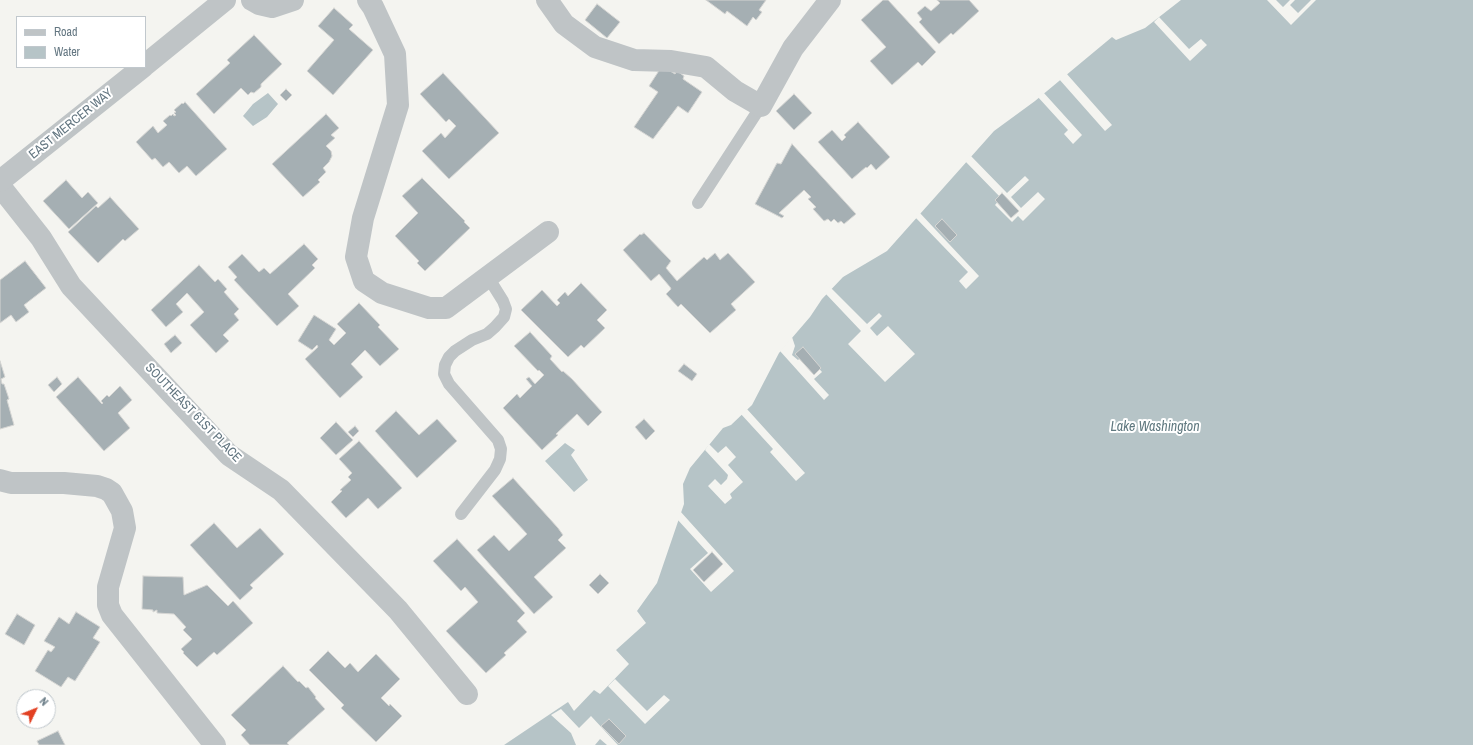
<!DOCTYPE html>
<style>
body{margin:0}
#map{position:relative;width:1473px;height:745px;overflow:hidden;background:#f4f4f0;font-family:"Archivo Narrow",sans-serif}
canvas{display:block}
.legend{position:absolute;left:16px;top:16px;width:130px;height:52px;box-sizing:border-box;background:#fff;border:1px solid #c1c8cd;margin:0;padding:5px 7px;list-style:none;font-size:12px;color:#637681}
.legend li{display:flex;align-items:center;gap:8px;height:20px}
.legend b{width:20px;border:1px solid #c1c8cd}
.north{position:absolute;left:16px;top:689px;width:40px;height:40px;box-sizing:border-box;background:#fff;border:1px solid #c1c8cd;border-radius:50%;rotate:47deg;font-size:11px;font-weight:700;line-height:16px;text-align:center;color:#637681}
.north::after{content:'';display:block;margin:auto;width:14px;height:18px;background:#e24022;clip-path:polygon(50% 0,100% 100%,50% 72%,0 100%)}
</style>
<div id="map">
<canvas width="1473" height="745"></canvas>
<ul class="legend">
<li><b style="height:5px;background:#bfc4c6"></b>Road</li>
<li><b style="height:11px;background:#b6c4c7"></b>Water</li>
</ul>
<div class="north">N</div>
</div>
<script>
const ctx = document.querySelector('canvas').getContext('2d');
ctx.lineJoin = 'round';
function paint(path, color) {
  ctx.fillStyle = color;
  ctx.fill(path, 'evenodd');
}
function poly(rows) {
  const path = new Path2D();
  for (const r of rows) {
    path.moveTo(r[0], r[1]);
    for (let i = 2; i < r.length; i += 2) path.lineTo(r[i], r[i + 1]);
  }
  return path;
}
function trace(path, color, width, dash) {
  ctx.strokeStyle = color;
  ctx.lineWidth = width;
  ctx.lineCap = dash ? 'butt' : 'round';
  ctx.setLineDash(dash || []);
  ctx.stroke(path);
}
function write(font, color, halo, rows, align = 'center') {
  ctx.font = font + ' "Archivo Narrow",sans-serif';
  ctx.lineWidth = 4;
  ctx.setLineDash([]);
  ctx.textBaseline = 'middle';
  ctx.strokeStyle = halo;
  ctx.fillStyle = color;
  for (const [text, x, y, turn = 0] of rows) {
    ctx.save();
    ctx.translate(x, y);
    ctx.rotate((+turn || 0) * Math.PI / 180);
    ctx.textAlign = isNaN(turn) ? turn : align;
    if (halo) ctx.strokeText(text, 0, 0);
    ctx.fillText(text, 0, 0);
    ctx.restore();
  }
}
const water = poly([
 [1181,0,1473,0,1473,745,504,745,568,702,574,711,594,690,600,694,629,664,616,650,646,623,637,611,657,583,684,504,683,484,690,468,723,428,731,425,752,405,779,353,810,317,822,299,843,277,887,251,994,131,1035,101,1112,37,1116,40,1145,28],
 [268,93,278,104,267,117,253,126,243,116,253,104],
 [565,443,575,450,571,455,588,480,574,492,545,461]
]);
const pier = poly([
 [1267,0,1276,0,1283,7,1290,0,1295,0,1290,5,1298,13,1311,0,1316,0,1291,25],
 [1159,17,1189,49,1201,39,1207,45,1190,61,1154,22],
 [1066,73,1112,125,1105,131,1059,79],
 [1043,92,1082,135,1073,144,1064,134,1068,130,1037,96],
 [970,155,1007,193,1025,176,1029,180,1011,197,1021,208,1038,192,1045,199,1023,221,1018,216,1012,222,995,205,1001,198,965,161],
 [919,212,979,276,966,289,959,281,968,272,915,217],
 [830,287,867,324,879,313,882,316,870,328,877,336,888,326,915,354,885,382,848,344,861,331,825,293],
 [792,337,795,346,792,355,798,360,805,353,822,372,814,379,829,395,824,400,780,351],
 [746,408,805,473,796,481,770,452,773,449,740,413],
 [709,444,718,453,726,446,736,457,728,465,743,482,730,494,732,498,725,504,708,486,715,479,721,485,727,479,728,475,705,450],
 [680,511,734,571,711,592,690,569,708,553,677,519],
 [615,679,647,711,664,695,670,700,645,724,608,686],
 [561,709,579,728,591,716,618,745,607,745,600,739,595,745,576,745,571,733,551,715]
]);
const building = poly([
 [706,0,766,0,759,10,762,12,756,20,753,17,747,26,727,11,725,14,706,0],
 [883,0,888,0,936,52,922,66,918,62,892,85,870,61,886,47,861,20,883,0],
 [937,0,969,0,979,11,953,35,951,33,939,44,919,22,922,19,917,13,925,6,931,11,940,3,937,0],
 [597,4,620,22,607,38,585,20,597,4],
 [334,8,353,25,349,29,373,50,333,95,307,71,334,40,318,26,334,8],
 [254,35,282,64,261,84,261,87,254,93,251,92,248,95,241,88,214,114,196,94,230,63,227,60,254,35],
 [662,66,675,74,677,71,684,76,683,79,702,92,688,113,678,106,653,139,634,127,658,92,649,86,662,66],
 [443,73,499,133,449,179,422,151,441,133,445,138,456,126,449,119,446,122,420,94,443,73],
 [286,89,292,95,286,101,280,95,286,89],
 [794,94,812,113,794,130,776,111,794,94],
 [185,102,227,149,196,176,187,166,179,173,169,162,163,167,155,158,152,160,136,142,153,126,158,133,167,125,163,121,170,115,171,116,173,114,174,116,176,115,174,113,176,112,174,110,182,103,183,104,185,102],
 [326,114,339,128,331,135,335,138,326,146,331,151,332,156,329,162,323,168,326,172,318,180,320,182,303,197,272,164,326,114],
 [858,122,890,157,876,170,871,164,867,168,866,167,852,179,818,142,832,130,842,141,846,137,844,135,858,122],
 [792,144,856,214,844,224,841,221,838,223,834,219,831,222,828,219,824,221,813,209,816,207,808,199,811,197,804,190,779,213,784,216,782,218,755,204,777,163,781,164,792,144],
 [422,178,465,221,464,222,470,228,425,271,417,263,419,261,395,236,418,213,402,196,422,178],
 [66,180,82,198,88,192,98,203,69,229,43,201,66,180],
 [1002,193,1019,211,1011,218,995,200,1002,193],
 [110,197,139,229,125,241,123,239,98,263,68,232,96,206,98,208,110,197],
 [942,219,957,235,950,242,935,226,942,219],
 [644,233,671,261,666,268,677,281,704,257,707,260,715,253,720,260,728,253,755,282,731,304,736,310,710,333,681,304,678,307,666,294,671,289,670,287,659,274,651,281,623,250,640,234,641,235,644,233],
 [304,244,318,259,312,265,315,268,288,294,299,306,277,326,234,280,237,277,228,267,242,254,259,272,264,268,270,274,304,244],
 [25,261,46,288,24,305,29,312,16,322,11,315,0,323,0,280,25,261],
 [199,265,215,282,218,279,227,289,224,292,239,309,234,314,239,320,223,335,229,341,216,353,190,325,204,312,187,293,176,304,183,312,166,327,151,310,199,265],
 [581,283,607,310,597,320,605,328,584,348,581,345,568,357,521,310,542,290,557,306,560,303,557,300,565,292,568,296,581,283],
 [359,303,380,325,378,327,399,349,380,366,365,350,351,364,363,377,340,398,305,359,318,347,317,345,312,350,298,341,314,315,336,329,329,340,334,345,346,333,337,324,359,303],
 [530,332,552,356,550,359,562,372,563,371,572,379,602,412,588,426,577,414,556,434,558,435,542,450,503,408,517,394,520,398,532,386,526,379,529,377,535,384,544,375,539,370,538,371,514,346,530,332],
 [175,335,182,343,171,353,164,344,175,335],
 [803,347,821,368,814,375,795,354,803,347],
 [0,361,5,377,1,379,2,384,4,384,9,399,7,400,14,425,0,429,0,361],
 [684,364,697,374,692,381,678,371,684,364],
 [57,377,62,384,54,392,48,385,57,377],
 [78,377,102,404,103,403,101,401,107,395,109,397,120,386,132,400,118,413,130,428,104,451,56,397,78,377],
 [396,411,419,435,437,419,457,441,417,478,375,431,396,411],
 [644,419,655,431,646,440,635,427,644,419],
 [336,422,353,440,336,455,320,438,336,422],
 [355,426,359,431,353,437,348,432,355,426],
 [359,441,402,488,378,509,368,498,346,518,331,502,342,491,340,490,351,480,348,477,352,473,339,459,359,441],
 [513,478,558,528,563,535,558,540,566,548,534,577,553,597,534,614,477,550,494,535,509,551,527,534,492,496,513,478],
 [214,523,237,548,260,528,284,554,250,585,253,588,240,600,190,545,214,523],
 [457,539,525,613,517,621,527,632,504,653,506,655,486,673,446,631,478,602,465,587,461,591,433,561,457,539],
 [712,552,723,564,704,582,693,570,712,552],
 [600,574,609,583,598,594,589,585,600,574],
 [143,576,183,577,184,595,207,585,228,606,233,601,253,623,217,655,214,652,197,667,183,653,184,652,181,649,192,639,183,630,186,627,174,614,157,613,157,610,153,612,153,610,142,609,143,576],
 [76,612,100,627,93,638,100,642,75,681,68,677,61,687,35,671,48,650,51,652,55,647,44,641,59,617,69,624,76,612],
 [17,614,35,625,24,645,5,634,17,614],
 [328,651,345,668,350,663,358,672,376,654,400,679,381,698,389,706,390,704,402,716,376,742,341,708,344,705,309,670,328,651],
 [283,666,298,682,299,681,306,688,308,687,316,697,315,698,325,709,287,743,289,745,250,745,241,735,246,730,231,715,283,666],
 [609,719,626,736,619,744,601,726,609,719],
 [58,731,65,745,39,745,37,741,58,731]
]);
const service = poly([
 [698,203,761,106],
 [461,514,495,470,500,459,501,449,498,440,449,384,444,374,445,365,449,357,455,351,472,340,487,334,495,327,504,317,506,309,503,301,488,277]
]);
const minor = poly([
 [252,0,259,4,272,7,293,0],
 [368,0,373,7,395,54,398,105,363,218,356,257,364,281,382,293,429,308,446,308,548,232],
 [547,0,564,24,595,47,634,60,671,61,706,67,735,91,761,106,793,48,830,0],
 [0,186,41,238,71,286,229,455,281,490,398,610,467,694],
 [0,480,11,483,64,483,97,486,106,489,112,493,122,511,125,528,108,587,108,605,112,615,215,745]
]);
const tertiary = poly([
 [145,65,225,0],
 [0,181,143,67]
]);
const streetNames = [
 ["EAST MERCER WAY",71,124,-39],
 ["SOUTHEAST 61ST PLACE",193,413,46]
];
const waterNames = [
 ["Lake Washington",1155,427]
];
paint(water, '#b6c4c7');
paint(pier, '#f4f4f0');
paint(building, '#a5afb3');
trace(building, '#d5d5d3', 1);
trace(service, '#bfc4c6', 12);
trace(minor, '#bfc4c6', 22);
trace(tertiary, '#bfc4c6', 22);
write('13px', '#637681', '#fff', streetNames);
write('italic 14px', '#5f787f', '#fff', waterNames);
</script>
